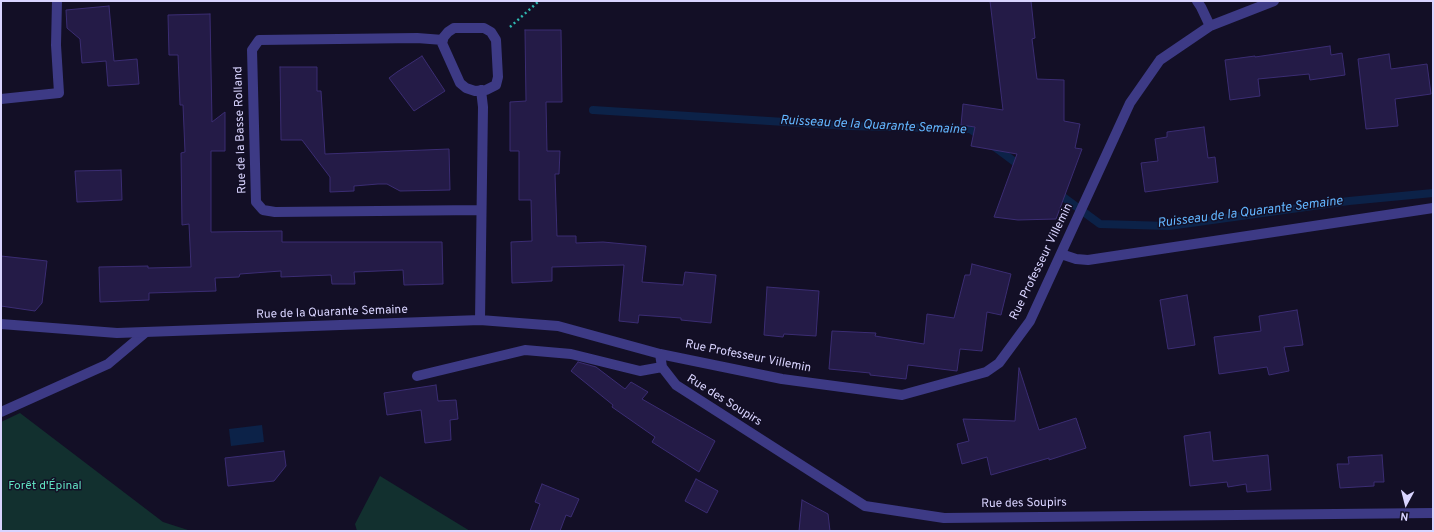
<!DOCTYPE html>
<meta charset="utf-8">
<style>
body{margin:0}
#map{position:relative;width:1434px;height:532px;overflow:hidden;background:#130f26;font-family:Overpass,sans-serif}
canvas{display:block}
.frame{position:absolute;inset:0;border:2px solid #d9d4ff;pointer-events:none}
.north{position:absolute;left:1386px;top:484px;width:40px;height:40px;-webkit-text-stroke:3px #130f26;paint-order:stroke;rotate:187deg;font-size:11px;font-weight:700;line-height:16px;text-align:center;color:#d9d4ff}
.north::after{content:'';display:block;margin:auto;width:14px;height:18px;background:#d9d4ff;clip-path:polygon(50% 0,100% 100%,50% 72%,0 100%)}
</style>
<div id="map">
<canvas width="1434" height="532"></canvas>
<div class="frame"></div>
<div class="north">N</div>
</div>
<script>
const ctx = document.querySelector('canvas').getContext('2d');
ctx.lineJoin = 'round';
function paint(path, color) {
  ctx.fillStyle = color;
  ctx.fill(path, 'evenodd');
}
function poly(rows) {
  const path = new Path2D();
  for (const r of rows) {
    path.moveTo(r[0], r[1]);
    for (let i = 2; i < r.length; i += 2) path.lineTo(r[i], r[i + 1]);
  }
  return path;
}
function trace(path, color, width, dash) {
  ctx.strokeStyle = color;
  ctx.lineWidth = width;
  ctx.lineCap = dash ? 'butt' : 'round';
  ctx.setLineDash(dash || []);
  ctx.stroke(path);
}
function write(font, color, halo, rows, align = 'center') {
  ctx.font = font + ' Overpass,sans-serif';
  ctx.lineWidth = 3;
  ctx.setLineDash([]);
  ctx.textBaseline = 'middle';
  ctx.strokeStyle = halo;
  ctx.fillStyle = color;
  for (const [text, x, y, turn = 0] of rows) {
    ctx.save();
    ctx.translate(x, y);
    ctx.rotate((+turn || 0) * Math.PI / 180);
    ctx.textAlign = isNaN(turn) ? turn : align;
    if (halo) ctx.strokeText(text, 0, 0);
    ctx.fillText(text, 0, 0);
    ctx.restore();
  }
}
const green = poly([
 [20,413,163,522,191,531,1,531,1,422],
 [380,476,470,531,357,531,355,524]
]);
const water = poly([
 [262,425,264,442,231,446,229,429]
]);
const stream = poly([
 [593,110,849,126,970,129,983,138],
 [992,145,1023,168],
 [1055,191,1100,224,1169,226,1349,201,1433,193]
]);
const building = poly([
 [990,1,1031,1,1035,38,1032,39,1037,79,1064,80,1064,121,1080,124,1075,148,1082,149,1056,219,1018,220,994,217,1017,154,971,146,975,127,961,125,963,104,1003,110,990,1],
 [109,6,114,61,137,59,139,84,108,86,106,61,82,63,80,39,67,28,66,10,109,6],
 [210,14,212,122,225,112,225,151,211,151,211,232,282,231,282,242,442,242,443,284,404,285,403,270,354,272,355,284,332,284,331,275,281,277,281,271,240,274,239,277,215,278,216,291,149,293,149,300,100,302,99,267,148,266,148,268,191,267,189,224,182,225,181,153,185,152,183,105,180,105,178,55,169,55,168,15,210,14],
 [525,30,561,30,562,102,546,102,547,151,560,151,559,174,555,174,557,236,576,236,576,243,603,242,646,246,642,282,683,285,685,272,716,275,711,323,681,320,681,318,639,315,638,323,619,321,624,265,552,267,552,281,512,283,511,242,532,241,531,200,519,200,519,151,510,151,510,102,526,101,525,30],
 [1330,46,1331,55,1342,53,1345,75,1310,80,1309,74,1258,79,1260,96,1230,100,1225,60,1255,56,1255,57,1330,46],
 [1389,54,1391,69,1427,64,1431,94,1395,99,1398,126,1366,129,1358,59,1389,54],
 [422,56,445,91,414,111,389,78,397,72,422,56],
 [280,67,317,67,317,91,321,91,325,154,449,149,450,190,400,191,387,184,378,184,354,186,354,191,330,192,330,177,302,140,281,140,280,67],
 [1204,127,1208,158,1215,157,1218,182,1145,192,1141,163,1158,161,1155,139,1167,137,1167,132,1204,127],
 [121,170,122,200,77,202,75,171,121,170],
 [1,256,47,261,42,303,35,311,1,306,1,256],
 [972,264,1011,274,1001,315,987,312,982,351,960,349,957,371,908,365,906,379,870,375,870,373,829,369,832,331,876,333,875,336,924,344,927,314,954,318,965,275,970,275,972,264],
 [767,287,819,291,816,336,784,334,783,337,764,335,767,287],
 [1187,295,1195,345,1168,349,1160,300,1187,295],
 [1297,310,1303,345,1284,347,1289,371,1269,375,1267,367,1219,374,1214,337,1261,331,1259,316,1297,310],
 [578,362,596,367,625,389,631,382,648,392,642,399,715,441,699,472,652,442,655,437,612,407,613,405,571,371,578,362],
 [1019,368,1039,430,1076,418,1086,448,1049,460,1049,458,991,475,987,457,962,464,957,444,969,441,963,419,1015,421,1019,368],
 [436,385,438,401,456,400,458,419,450,420,451,440,425,443,421,410,387,415,384,393,436,385],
 [1210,432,1213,461,1268,455,1271,490,1247,492,1246,484,1228,487,1227,482,1190,486,1184,436,1210,432],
 [284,451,286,466,274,481,228,486,225,458,284,451],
 [1382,455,1384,482,1374,482,1374,486,1340,488,1337,464,1349,464,1348,457,1382,455],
 [696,479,718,491,707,513,685,501,696,479],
 [542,484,579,499,571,517,566,515,560,531,530,531,540,504,535,502,542,484],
 [802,500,828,514,830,531,799,531,802,500]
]);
const path = poly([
 [510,27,539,1]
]);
const service = poly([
 [1,412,108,364,146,332]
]);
const minor = poly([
 [1197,1,1201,7,1210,26],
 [454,28,484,28,491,32,496,40,498,77,496,85,486,90,475,91,466,88,460,83,442,43,443,38,448,32,454,28],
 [443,40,417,38,259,40,252,50,256,202,263,210,275,212,481,210],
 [1,99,59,93,56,45,57,1],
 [1061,254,1076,259,1088,260,1433,208],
 [480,320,483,107,481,90],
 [1,324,117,333,480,320,558,326,660,354,782,379,902,395,986,372,999,363,1030,321,1130,103,1160,60,1210,26,1274,1],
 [660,354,662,367,676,385,865,506,944,518,1433,513],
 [417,376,525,350,571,354,640,371,662,367]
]);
const streetNames = [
 ["Rue de la Basse Rolland",241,130,-92],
 ["Rue Professeur Villemin",1042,262,-64],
 ["Rue de la Quarante Semaine",332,313,-2],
 ["Rue Professeur Villemin",748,357,11],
 ["Rue des Soupirs",724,401,32],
 ["Rue des Soupirs",1024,504,-1]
];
const parkNames = [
 ["Forêt d'Épinal",45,487]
];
const waterNames = [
 ["Ruisseau de la Quarante Semaine",873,126,3],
 ["Ruisseau de la Quarante Semaine",1250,213,-7]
];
paint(green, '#12302f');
paint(water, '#0c2248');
trace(stream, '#0c2248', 8);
paint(building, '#241b47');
trace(building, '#3b2d73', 1);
trace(path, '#2fb8b0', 2.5, [2, 3]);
trace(service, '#3d3a85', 10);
trace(minor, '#3d3a85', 10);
write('12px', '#d9d4ff', '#130f26', streetNames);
write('12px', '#5fe0c0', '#130f26', parkNames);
write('italic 13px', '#62b6ff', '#130f26', waterNames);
</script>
